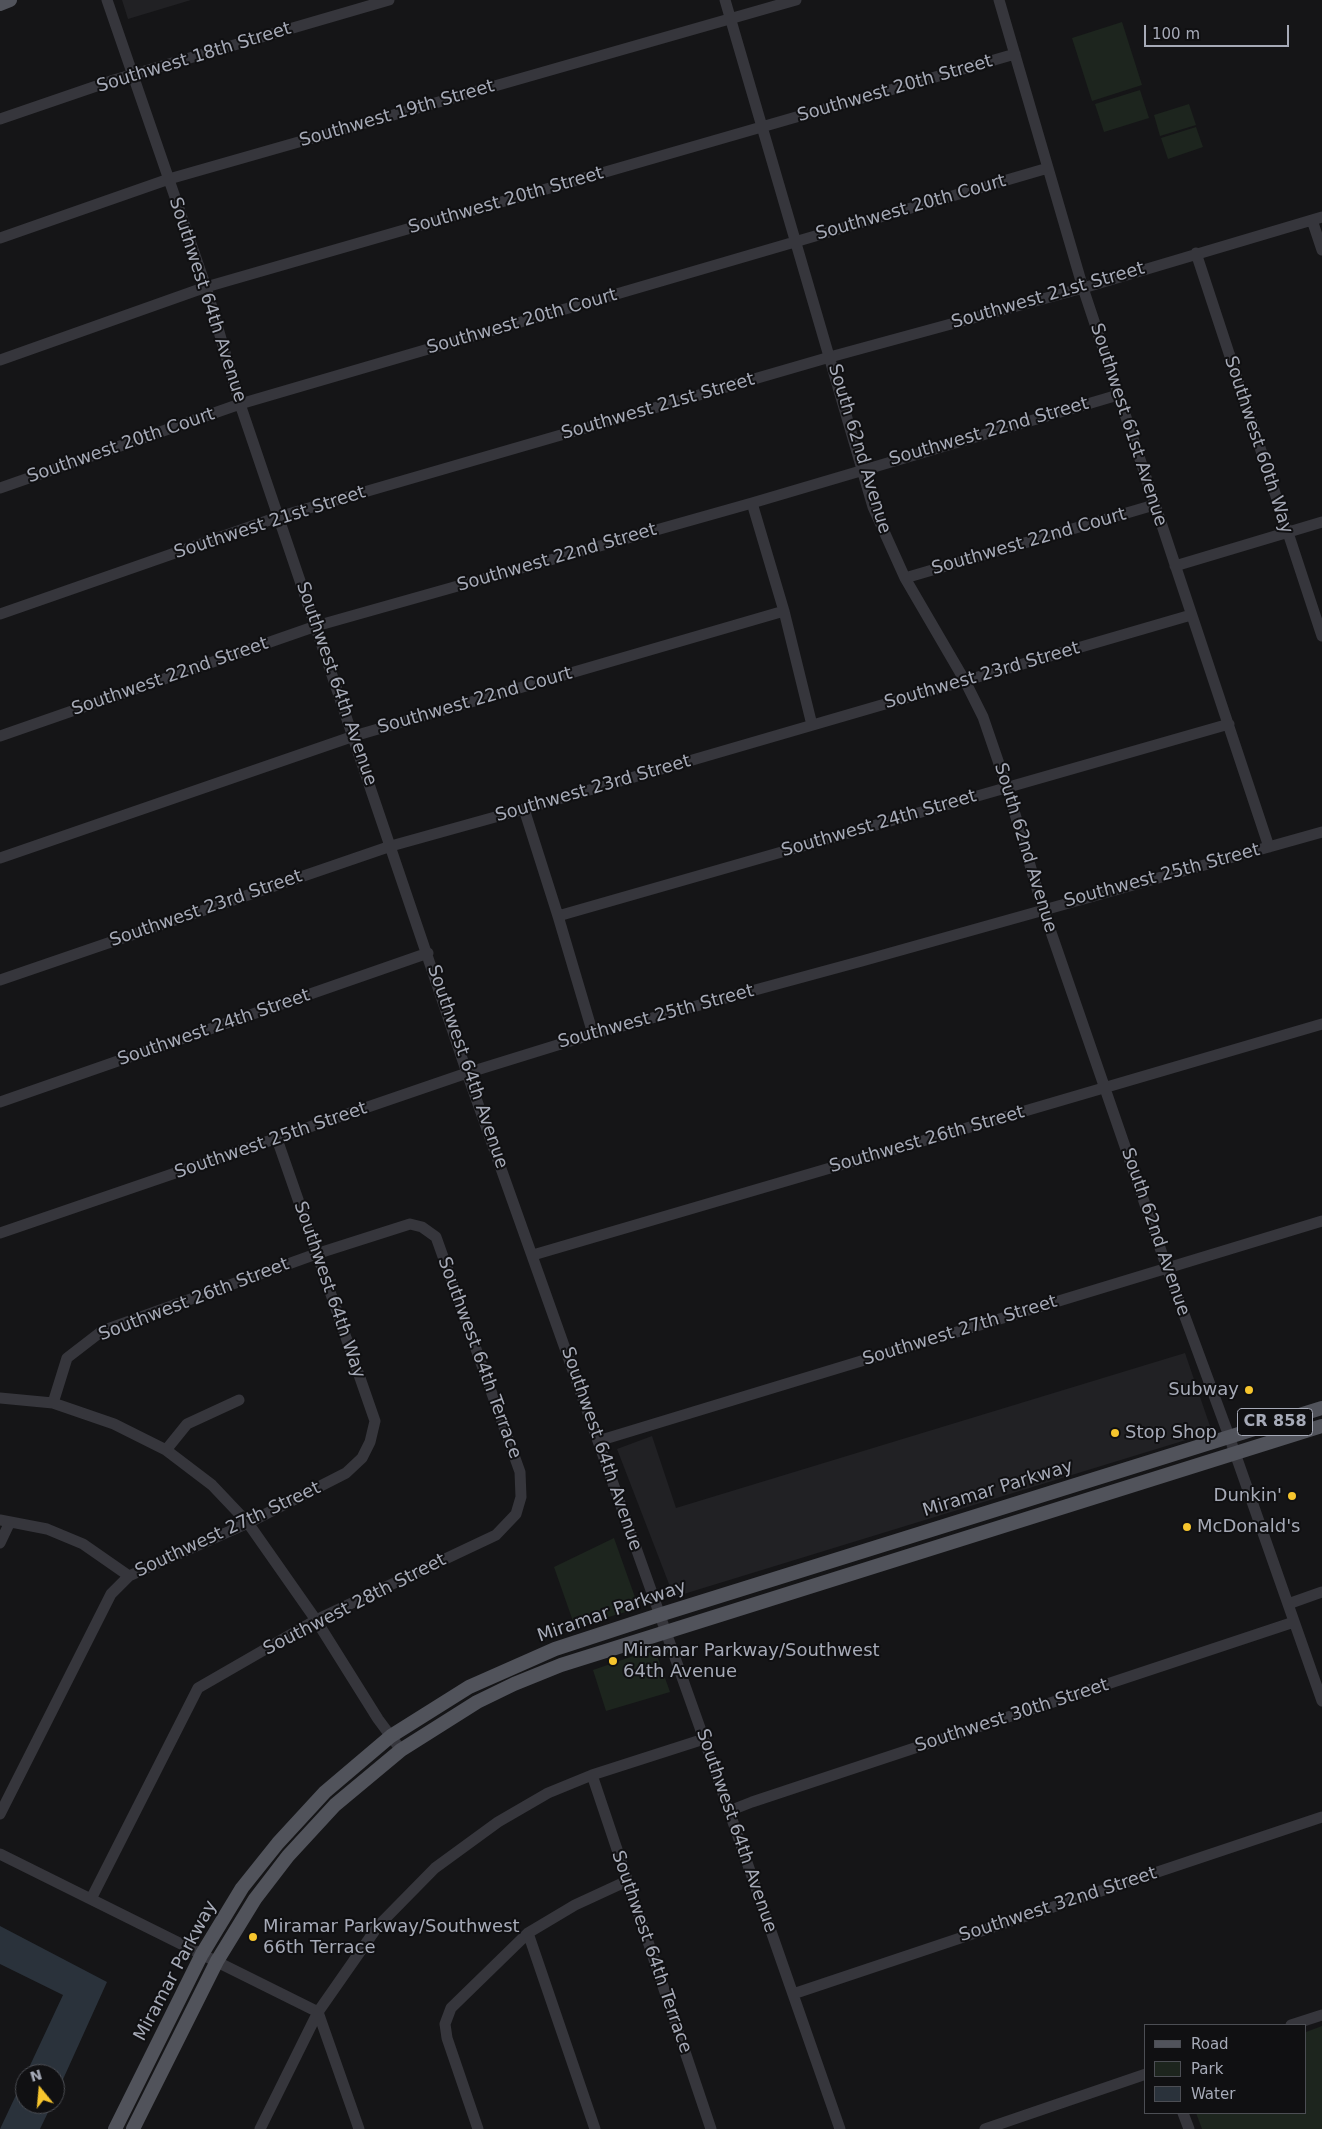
<!DOCTYPE html>
<style>
body{margin:0}
#map{position:relative;width:1322px;height:2129px;overflow:hidden;background:#151517;font-family:"DejaVu Sans",sans-serif}
canvas{display:block}
.legend{position:absolute;left:1144px;top:2024px;width:162px;height:90px;box-sizing:border-box;background:#101012;border:1px solid #4c4e54;margin:0;padding:6px 9px;list-style:none;font-size:15px;color:#a6aab7}
.legend li{display:flex;align-items:center;gap:10px;height:25px}
.legend b{width:25px;border:1px solid #4c4e54}
.north{position:absolute;left:15px;top:2064px;width:50px;height:50px;box-sizing:border-box;background:#101012;border:1px solid #4c4e54;border-radius:50%;rotate:343deg;font-size:14px;font-weight:700;line-height:20px;text-align:center;color:#a6aab7}
.north::after{content:'';display:block;margin:auto;width:18px;height:22px;background:#f6c52d;clip-path:polygon(50% 0,100% 100%,50% 72%,0 100%)}
.scale{position:absolute;left:1144px;top:25px;width:145px;height:22px;box-sizing:border-box;border:2px solid #a6aab7;border-top:0;padding-left:6px;font-size:15px;line-height:18px;white-space:nowrap;color:#a6aab7;-webkit-text-stroke:4px #101012;paint-order:stroke}
</style>
<div id="map">
<canvas width="1322" height="2129"></canvas>
<ul class="legend">
<li><b style="height:6px;background:#51535b"></b>Road</li>
<li><b style="height:14px;background:#1d251e"></b>Park</li>
<li><b style="height:14px;background:#2a323b"></b>Water</li>
</ul>
<div class="north">N</div>
<div class="scale">100 m</div>
</div>
<script>
const ctx = document.querySelector('canvas').getContext('2d');
ctx.lineJoin = 'round';
function paint(path, color) {
  ctx.fillStyle = color;
  ctx.fill(path, 'evenodd');
}
function poly(rows) {
  const path = new Path2D();
  for (const r of rows) {
    path.moveTo(r[0], r[1]);
    for (let i = 2; i < r.length; i += 2) path.lineTo(r[i], r[i + 1]);
  }
  return path;
}
function trace(path, color, width, dash) {
  ctx.strokeStyle = color;
  ctx.lineWidth = width;
  ctx.lineCap = dash ? 'butt' : 'round';
  ctx.setLineDash(dash || []);
  ctx.stroke(path);
}
function write(font, color, halo, rows, align = 'center') {
  ctx.font = font + ' "DejaVu Sans",sans-serif';
  ctx.lineWidth = 4;
  ctx.setLineDash([]);
  ctx.textBaseline = 'middle';
  ctx.strokeStyle = halo;
  ctx.fillStyle = color;
  for (const [text, x, y, turn = 0] of rows) {
    ctx.save();
    ctx.translate(x, y);
    ctx.rotate((+turn || 0) * Math.PI / 180);
    ctx.textAlign = isNaN(turn) ? turn : align;
    if (halo) ctx.strokeText(text, 0, 0);
    ctx.fillText(text, 0, 0);
    ctx.restore();
  }
}
const built = poly([
 [122,0,191,0,128,19],
 [1185,1353,1212,1432,674,1597,617,1449,652,1436,676,1508]
]);
const green = poly([
 [1122,22,1142,85,1092,101,1072,38],
 [1140,90,1149,118,1104,132,1095,104],
 [1189,104,1196,125,1160,136,1154,115],
 [1196,127,1203,147,1168,159,1161,138],
 [614,1538,636,1600,635,1606,629,1611,575,1627,554,1567],
 [645,1652,652,1653,658,1658,670,1692,606,1711,593,1670],
 [1322,2026,1322,2129,1202,2129,1196,2113,1306,2113,1306,2032]
]);
const water = poly([
 [0,1926,107,1982,55,2097,55,2074,26,2074,63,1995,0,1964],
 [25,2076,25,2104,52,2104,40,2129,0,2129]
]);
const minor = poly([
 [107,0,206,287,240,404,467,1073,704,1739,840,2129],
 [725,0,873,507,905,578,965,681,983,717,1007,787,1043,909,1167,1268,1229,1436,1322,1701],
 [999,0,1083,288,1269,847],
 [0,119,114,80,389,0],
 [1312,220,1322,250],
 [0,238,169,179,796,0],
 [1196,253,1322,636],
 [0,360,206,287,1015,54],
 [0,488,240,404,1048,168],
 [752,503,784,611,812,725],
 [1175,566,1322,522],
 [905,578,1154,505],
 [0,614,278,517,830,357,1083,288,1322,217],
 [0,736,316,626,752,503,1118,395],
 [524,809,558,916,593,1034],
 [0,858,354,736,784,611],
 [558,916,1229,724],
 [0,980,391,846,524,809,1191,615],
 [0,1102,428,953],
 [0,1233,467,1073,593,1034,862,961,1322,832],
 [533,1255,1322,1024],
 [0,1398,53,1403,67,1358,102,1331,316,1254,410,1224,422,1227,436,1237,520,1472,521,1497,516,1514,496,1535,316,1620,198,1688,91,1899],
 [53,1403,114,1424,166,1450,212,1485,248,1523,316,1620,378,1719,401,1750],
 [598,1441,1322,1221],
 [166,1450,187,1424,239,1400],
 [0,1520,47,1529,83,1544,129,1576],
 [0,1543,10,1522],
 [1288,1604,1322,1592],
 [592,1775,711,2129],
 [729,1811,752,1802,1294,1622],
 [0,1814,111,1594,129,1576,248,1523,346,1473,362,1458,370,1442,375,1421,277,1139],
 [0,1854,318,2012,359,2129],
 [528,1933,595,2129],
 [793,1994,1322,1817],
 [1291,2025,1322,2015],
 [1183,2113,1189,2129],
 [260,2129,318,2012,378,1926,435,1868,498,1822,548,1793,592,1775,704,1739],
 [478,2129,447,2038,445,2024,451,2008,528,1933,575,1905,627,1881],
 [985,2129,1146,2074]
]);
const major = poly([
 [0,4,10,0],
 [115,2129,202,1954,242,1888,278,1843,325,1792,391,1736,469,1687,555,1649,659,1615,1322,1408],
 [133,2129,217,1961,255,1899,288,1856,335,1805,401,1750,477,1702,514,1684,561,1665,1322,1426]
]);
const markers = [
 [1249,1390,5,"#f6c52d"],
 [1115,1433,5,"#f6c52d"],
 [1292,1496,5,"#f6c52d"],
 [1187,1527,5,"#f6c52d"],
 [613,1661,5,"#f6c52d"],
 [253,1937,5,"#f6c52d"]
];
const shields = [
 [1275,1422,75]
];
const shieldNames = [
 ["CR 858",1275,1422]
];
const streetNames = [
 ["Southwest 18th Street",194,58,-17],
 ["Southwest 20th Street",895,89,-16],
 ["Southwest 19th Street",397,114,-16],
 ["Southwest 20th Street",506,201,-16],
 ["Southwest 20th Court",911,208,-16],
 ["Southwest 21st Street",1048,296,-16],
 ["Southwest 64th Avenue",207,300,72],
 ["Southwest 20th Court",522,322,-16],
 ["Southwest 21st Street",658,407,-16],
 ["Southwest 61st Avenue",1128,425,72],
 ["Southwest 22nd Street",989,432,-16],
 ["Southwest 60th Way",1258,445,72],
 ["Southwest 20th Court",121,446,-19],
 ["South 62nd Avenue",859,449,73],
 ["Southwest 21st Street",270,523,-18],
 ["Southwest 22nd Court",1029,542,-16],
 ["Southwest 22nd Street",557,558,-16],
 ["Southwest 23rd Street",982,676,-16],
 ["Southwest 22nd Street",170,677,-19],
 ["Southwest 64th Avenue",336,684,71],
 ["Southwest 22nd Court",475,701,-16],
 ["Southwest 23rd Street",593,789,-16],
 ["Southwest 24th Street",879,824,-16],
 ["South 62nd Avenue",1025,848,73],
 ["Southwest 25th Street",1162,876,-15],
 ["Southwest 23rd Street",206,909,-19],
 ["Southwest 25th Street",656,1017,-15],
 ["Southwest 24th Street",214,1028,-19],
 ["Southwest 64th Avenue",467,1067,71],
 ["Southwest 26th Street",927,1140,-16],
 ["Southwest 25th Street",271,1141,-19],
 ["South 62nd Avenue",1155,1232,71],
 ["Southwest 64th Way",329,1290,71],
 ["Southwest 26th Street",194,1300,-21],
 ["Southwest 27th Street",960,1331,-17],
 ["Southwest 64th Terrace",479,1358,70],
 ["Southwest 64th Avenue",601,1449,71],
 ["Miramar Parkway",998,1489,-17],
 ["Southwest 27th Street",228,1530,-25],
 ["Southwest 28th Street",355,1605,-27],
 ["Miramar Parkway",612,1612,-19],
 ["Southwest 30th Street",1012,1716,-18],
 ["Southwest 64th Avenue",736,1831,71],
 ["Southwest 32nd Street",1058,1905,-18],
 ["Southwest 64th Terrace",651,1952,71],
 ["Miramar Parkway",176,1971,-62]
];
const poiNames = [
 ["Subway",1239,1390,"right"],
 ["Stop Shop",1125,1433],
 ["Dunkin'",1282,1496,"right"],
 ["McDonald's",1197,1527],
 ["Miramar Parkway/Southwest",623,1651],
 ["64th Avenue",623,1672],
 ["Miramar Parkway/Southwest",263,1927],
 ["66th Terrace",263,1948]
];
paint(built, '#212124');
paint(green, '#1d251e');
paint(water, '#2a323b');
trace(minor, '#36363c', 11);
trace(major, '#51535b', 14);
for (const [x, y, r, color] of markers) {
  const dot = new Path2D();
  dot.arc(x, y, r, 0, 2 * Math.PI);
  ctx.fillStyle = color;
  ctx.fill(dot);
  trace(dot, '#101012', 2);
}
for (const [x, y, w] of shields) {
  const box = new Path2D();
  box.roundRect(x - w / 2, y - 13.5, w, 27, 4);
  ctx.fillStyle = '#101012';
  ctx.fill(box);
  trace(box, '#a6aab7', 1);
}
write('bold 16px', '#a6aab7', null, shieldNames);
write('18px', '#a6aab7', '#101012', streetNames);
write('18px', '#a6aab7', '#101012', poiNames, 'left');
</script>
